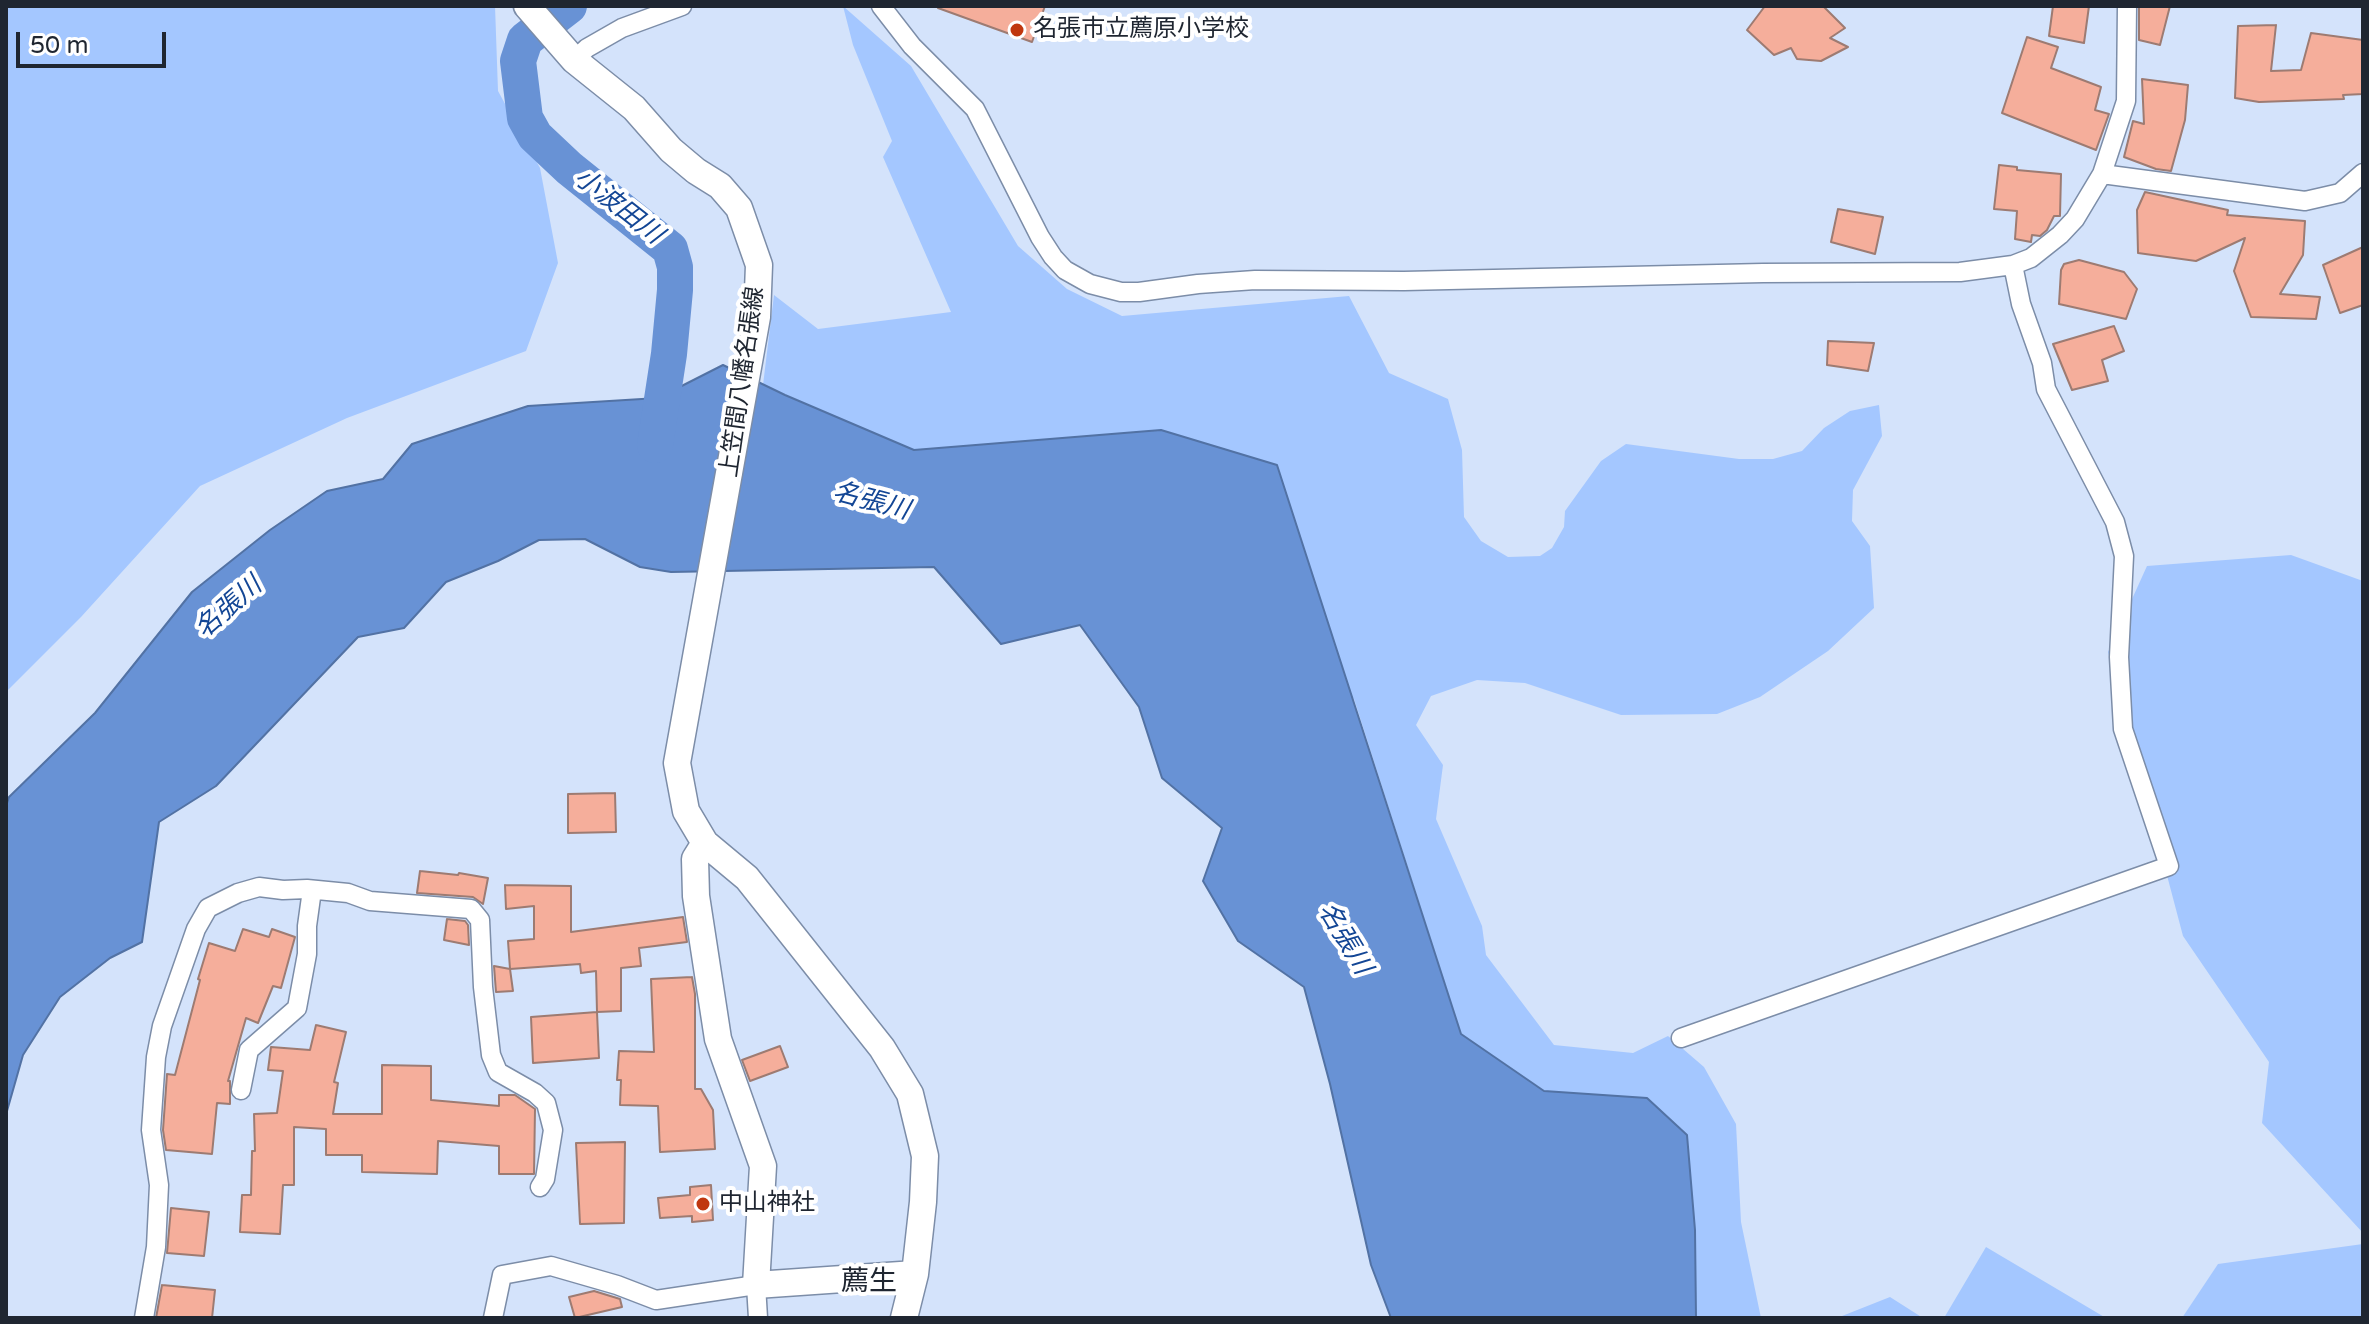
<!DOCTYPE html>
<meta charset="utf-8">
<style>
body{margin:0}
#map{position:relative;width:2369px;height:1324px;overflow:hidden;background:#d4e3fb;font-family:"Varela Round",sans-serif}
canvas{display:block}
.frame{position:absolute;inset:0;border:8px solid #1f2631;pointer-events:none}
.scale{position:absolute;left:16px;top:32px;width:150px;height:36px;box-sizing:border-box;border:4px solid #1f2631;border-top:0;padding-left:10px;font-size:24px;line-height:28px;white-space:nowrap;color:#1f2631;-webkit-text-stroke:6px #fff;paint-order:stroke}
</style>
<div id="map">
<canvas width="2369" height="1324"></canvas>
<div class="frame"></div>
<div class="scale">50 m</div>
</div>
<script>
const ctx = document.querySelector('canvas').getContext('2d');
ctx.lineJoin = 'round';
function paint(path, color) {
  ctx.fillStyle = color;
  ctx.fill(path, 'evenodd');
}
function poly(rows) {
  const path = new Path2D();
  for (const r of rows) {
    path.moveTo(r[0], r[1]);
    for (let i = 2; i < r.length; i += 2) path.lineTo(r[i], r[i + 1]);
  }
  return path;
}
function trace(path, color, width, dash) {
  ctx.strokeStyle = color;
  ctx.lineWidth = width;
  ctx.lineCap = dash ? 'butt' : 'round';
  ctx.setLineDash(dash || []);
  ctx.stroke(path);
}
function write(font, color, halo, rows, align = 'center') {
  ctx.font = font + ' "Varela Round","Noto Sans JP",sans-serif';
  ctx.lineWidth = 8;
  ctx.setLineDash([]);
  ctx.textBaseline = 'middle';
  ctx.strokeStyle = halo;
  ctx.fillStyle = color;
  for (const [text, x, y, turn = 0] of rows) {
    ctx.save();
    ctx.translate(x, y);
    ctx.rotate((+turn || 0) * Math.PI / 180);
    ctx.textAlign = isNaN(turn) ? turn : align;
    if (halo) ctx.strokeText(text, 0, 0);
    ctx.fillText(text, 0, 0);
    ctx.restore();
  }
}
const green = poly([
 [6,6,495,6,498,91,540,168,558,263,526,351,347,418,200,486,81,617,6,692],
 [843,6,911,66,1018,246,1067,289,1122,316,1349,296,1389,373,1448,399,1462,450,1464,517,1481,541,1508,557,1540,556,1552,548,1564,527,1565,511,1601,461,1626,444,1739,459,1773,459,1802,451,1824,428,1850,411,1879,405,1882,436,1853,490,1852,521,1870,546,1874,608,1828,651,1760,697,1717,714,1621,715,1525,683,1477,680,1431,696,1416,725,1443,765,1436,819,1482,926,1486,955,1554,1045,1633,1053,1668,1036,1704,1067,1736,1124,1741,1222,1761,1318,1696,1318,1695,1230,1687,1135,1647,1098,1545,1091,1461,1034,1354,699,955,448,914,450,763,385,774,295,818,329,951,312,883,157,892,141,853,45],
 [2291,555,2363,581,2363,1233,2262,1123,2269,1062,2183,936,2108,652,2147,566],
 [2363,1244,2363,1318,2182,1318,2218,1264],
 [1986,1247,2106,1318,1944,1318],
 [1890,1297,1923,1318,1837,1318]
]);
const water = poly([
 [723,365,785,395,914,450,1161,430,1277,465,1461,1034,1544,1091,1647,1098,1687,1135,1695,1230,1696,1318,1391,1318,1371,1265,1330,1084,1304,987,1238,941,1203,881,1222,828,1162,778,1139,707,1080,625,1001,644,934,567,671,572,640,567,585,539,539,540,498,561,446,582,404,628,358,637,216,786,159,822,142,942,110,958,60,997,23,1055,7,1111,6,1127,6,806,9,797,95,713,192,592,270,530,327,491,383,479,412,444,528,406,658,398,723,365]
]);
const river = poly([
 [569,6,525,40,518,61,525,118,535,136,569,168,670,249,675,267,675,290,669,354,655,445]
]);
const building = poly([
 [939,6,1045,6,1032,42,938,8,939,6],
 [1765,6,1823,6,1845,28,1830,38,1848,47,1821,61,1797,59,1791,48,1774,55,1747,30,1765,6],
 [2053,6,2089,6,2084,43,2049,36,2053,6],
 [2139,6,2170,6,2160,45,2139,40,2139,6],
 [2276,25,2271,71,2301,70,2311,33,2363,40,2363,94,2343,95,2344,99,2259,102,2235,98,2238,26,2276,25],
 [2027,37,2058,47,2051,68,2101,87,2095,110,2109,114,2096,150,2002,113,2027,37],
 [2142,79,2188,85,2185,120,2171,171,2156,169,2124,157,2133,121,2144,124,2142,79],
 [1999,165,2017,167,2017,170,2061,174,2060,216,2054,216,2047,230,2040,236,2032,235,2031,242,2015,239,2017,211,1994,209,1999,165],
 [2145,192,2228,210,2227,215,2305,221,2303,255,2280,294,2320,297,2316,319,2251,317,2234,271,2245,238,2196,261,2138,253,2137,210,2145,192],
 [1838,209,1883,217,1875,254,1831,242,1838,209],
 [2363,247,2363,305,2340,313,2323,265,2363,247],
 [2079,260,2124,272,2137,289,2126,319,2059,304,2061,270,2064,264,2079,260],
 [2114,326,2124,351,2102,360,2108,381,2072,390,2053,344,2114,326],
 [1828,341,1874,343,1868,371,1827,365,1828,341],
 [615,793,616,832,568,833,568,794,615,793],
 [420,871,458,875,459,873,488,878,483,904,473,897,417,893,420,871],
 [505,885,571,886,571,932,683,917,687,942,639,948,641,966,621,968,621,1011,597,1012,596,971,581,973,580,964,510,969,508,941,534,939,534,906,506,909,505,885],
 [447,919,465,921,468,925,469,945,444,940,447,919],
 [243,929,269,937,272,929,295,937,281,988,273,986,258,1023,246,1018,228,1081,230,1081,230,1104,217,1103,212,1154,166,1150,163,1130,167,1074,175,1075,200,980,198,979,209,943,235,951,243,929],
 [494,966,510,969,513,991,496,992,494,966],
 [692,977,695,994,695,1089,701,1089,713,1110,715,1149,660,1152,658,1106,620,1105,621,1080,617,1080,619,1051,654,1052,651,979,692,977],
 [597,1012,599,1058,533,1063,531,1017,597,1012],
 [316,1025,346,1032,334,1082,338,1083,333,1114,382,1114,382,1065,431,1066,431,1100,499,1106,499,1095,515,1095,535,1109,534,1174,499,1174,499,1146,438,1141,437,1174,362,1172,362,1155,326,1155,326,1129,294,1127,294,1185,283,1185,280,1234,240,1232,242,1195,251,1195,252,1151,255,1151,254,1114,277,1113,283,1071,268,1070,271,1047,310,1050,316,1025],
 [780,1046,788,1067,750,1081,742,1060,780,1046],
 [625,1142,624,1223,580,1224,576,1143,625,1142],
 [711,1185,713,1220,692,1222,692,1216,660,1218,658,1198,690,1195,690,1187,711,1185],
 [171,1208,209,1212,204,1256,167,1253,171,1208],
 [162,1285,215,1290,212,1318,156,1318,162,1285],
 [594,1291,620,1299,622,1307,575,1318,569,1297,594,1291]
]);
const minor = poly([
 [881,6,912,46,975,109,1040,237,1053,257,1065,270,1090,284,1121,292,1139,292,1198,284,1255,280,1404,281,1763,273,1960,272,2013,265,2031,258,2060,235,2075,219,2102,174,2126,101,2127,6],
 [574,60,587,48,622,28,682,6],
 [2102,174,2305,201,2340,193,2363,173],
 [1681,1038,2169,866,2123,729,2119,657,2124,556,2115,522,2046,389,2042,363,2021,304,2013,265],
 [241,1090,249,1050,297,1008,307,954,307,926,312,890],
 [144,1318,156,1247,159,1185,151,1130,156,1057,162,1026,196,929,208,908,238,893,259,887,283,890,307,889,348,893,370,901,471,909,480,920,483,987,491,1055,498,1072,535,1093,546,1103,553,1130,545,1179,540,1187],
 [493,1318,502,1275,551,1266,617,1285,656,1300,756,1285,758,1318]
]);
const secondary = poly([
 [527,6,574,60,634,108,671,150,696,171,720,186,739,208,759,265,757,317,677,763,686,811,705,843,747,878,882,1048,910,1094,925,1156,923,1202,915,1274,904,1318],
 [705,843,695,859,696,896,718,1039,763,1166,756,1285,915,1274]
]);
const markers = [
 [1017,30,8,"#c0370f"],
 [703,1204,8,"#c0370f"]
];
const poiNames = [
 ["名張市立薦原小学校",1033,30],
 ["中山神社",719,1204]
];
const streetNames = [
 ["上笠間八幡名張線",743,382,-82]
];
const waterNames = [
 ["小波田川",618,207,38],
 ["名張川",871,502,15],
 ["名張川",229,608,-41],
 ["名張川",1344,939,59]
];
const quarterNames = [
 ["薦生",869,1283]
];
paint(green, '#a4c7ff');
paint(water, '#6892d5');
trace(water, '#5272a4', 2);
trace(river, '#6892d5', 36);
paint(building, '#f5ae9b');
trace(building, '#9d7b72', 2);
trace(minor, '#7c8da8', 21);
trace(secondary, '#7c8da8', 29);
trace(minor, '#fff', 18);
trace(secondary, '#fff', 26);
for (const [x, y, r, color] of markers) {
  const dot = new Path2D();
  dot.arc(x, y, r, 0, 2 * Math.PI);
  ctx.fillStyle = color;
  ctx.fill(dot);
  trace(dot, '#fff', 3);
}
write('24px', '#1f2631', '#fff', poiNames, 'left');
write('24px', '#1f2631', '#fff', streetNames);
write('italic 26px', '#134695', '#fff', waterNames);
write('28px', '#1f2631', '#fff', quarterNames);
</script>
